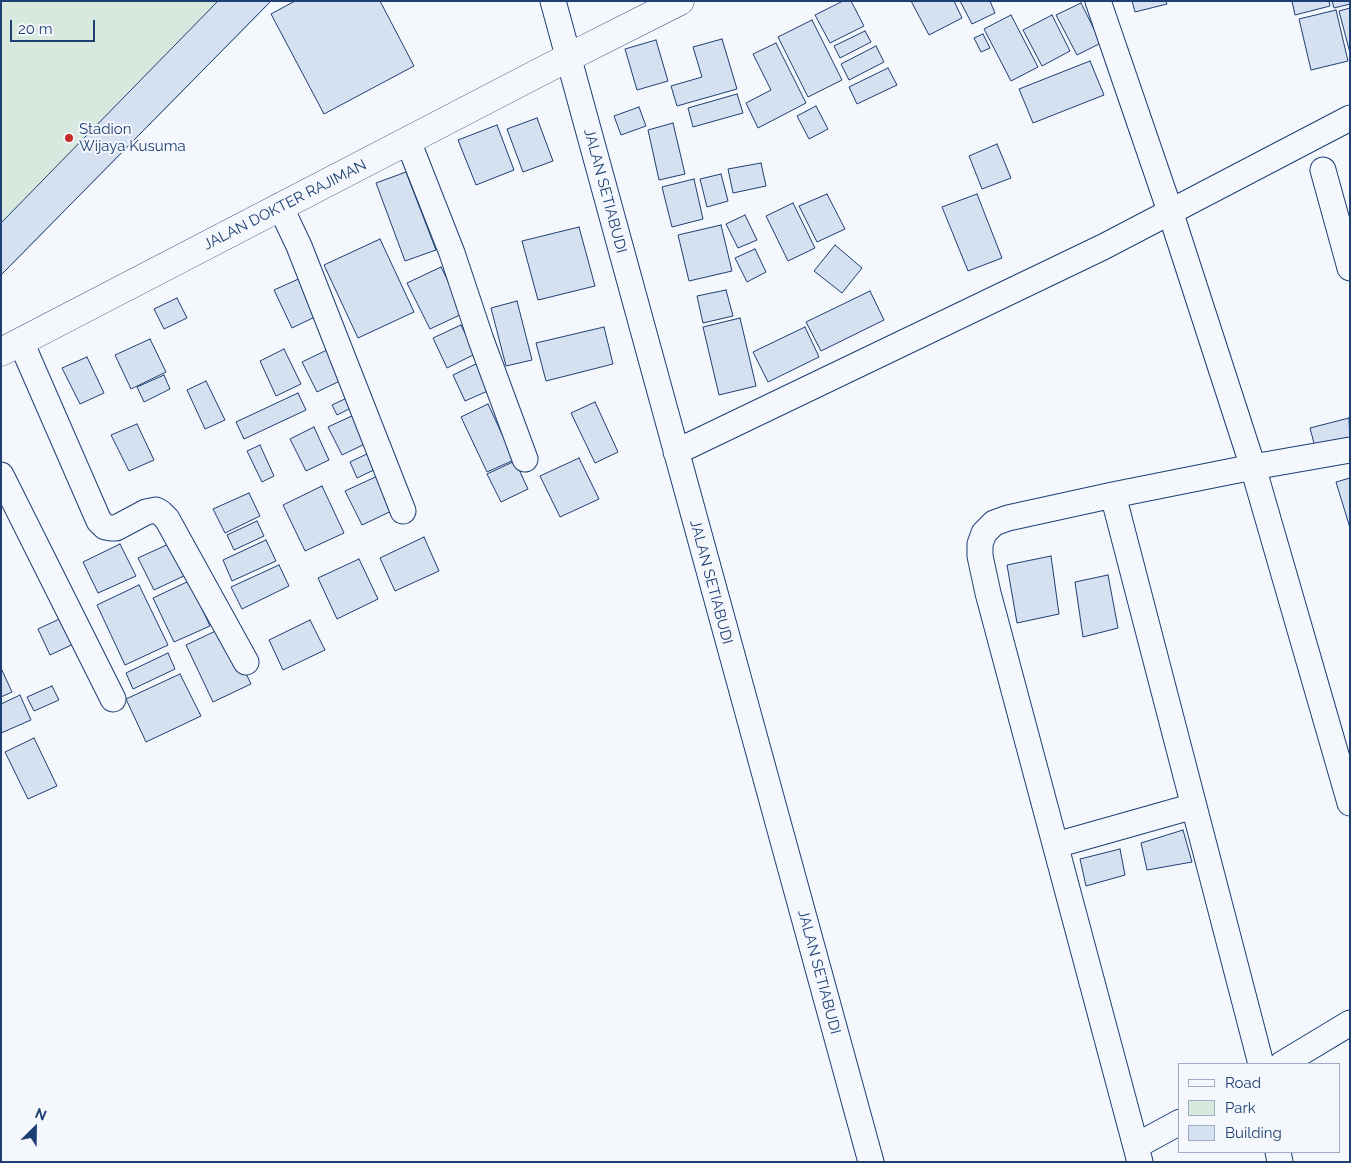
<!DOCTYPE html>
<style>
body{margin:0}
#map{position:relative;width:1351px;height:1163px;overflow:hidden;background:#f4f7fb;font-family:Raleway,sans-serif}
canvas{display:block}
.frame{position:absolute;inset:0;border:2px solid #1d3f73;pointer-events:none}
.legend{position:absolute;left:1178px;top:1063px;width:162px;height:90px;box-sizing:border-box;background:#f4f7fb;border:1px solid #9eadc5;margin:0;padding:6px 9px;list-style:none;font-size:15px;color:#1d3f73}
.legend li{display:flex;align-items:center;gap:10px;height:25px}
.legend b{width:25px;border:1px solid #9eadc5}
.north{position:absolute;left:10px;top:1103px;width:50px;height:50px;-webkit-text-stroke:4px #f4f7fb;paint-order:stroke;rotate:23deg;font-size:14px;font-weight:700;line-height:20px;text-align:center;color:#1d3f73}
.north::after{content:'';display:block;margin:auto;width:18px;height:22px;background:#1d3f73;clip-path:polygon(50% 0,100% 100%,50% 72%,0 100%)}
.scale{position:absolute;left:10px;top:20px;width:85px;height:22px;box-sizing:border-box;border:2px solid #1d3f73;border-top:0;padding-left:6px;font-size:15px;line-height:18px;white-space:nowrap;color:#1d3f73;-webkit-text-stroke:4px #f4f7fb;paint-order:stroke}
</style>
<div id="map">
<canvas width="1351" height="1163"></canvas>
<div class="frame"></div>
<ul class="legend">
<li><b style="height:6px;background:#f4f7fb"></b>Road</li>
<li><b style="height:14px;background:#d7e8df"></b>Park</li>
<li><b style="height:14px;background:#d5e0f0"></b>Building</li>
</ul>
<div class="north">N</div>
<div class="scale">20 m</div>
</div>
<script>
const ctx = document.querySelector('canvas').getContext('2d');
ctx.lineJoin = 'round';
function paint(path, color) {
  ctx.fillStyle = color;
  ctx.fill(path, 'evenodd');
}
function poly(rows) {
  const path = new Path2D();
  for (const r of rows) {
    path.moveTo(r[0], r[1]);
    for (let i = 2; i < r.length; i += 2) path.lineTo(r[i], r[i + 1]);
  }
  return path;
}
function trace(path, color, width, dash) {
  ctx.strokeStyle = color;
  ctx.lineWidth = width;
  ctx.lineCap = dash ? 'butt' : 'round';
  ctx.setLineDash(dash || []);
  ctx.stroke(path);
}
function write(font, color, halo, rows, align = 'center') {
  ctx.font = font + ' Raleway,sans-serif';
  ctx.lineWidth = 4;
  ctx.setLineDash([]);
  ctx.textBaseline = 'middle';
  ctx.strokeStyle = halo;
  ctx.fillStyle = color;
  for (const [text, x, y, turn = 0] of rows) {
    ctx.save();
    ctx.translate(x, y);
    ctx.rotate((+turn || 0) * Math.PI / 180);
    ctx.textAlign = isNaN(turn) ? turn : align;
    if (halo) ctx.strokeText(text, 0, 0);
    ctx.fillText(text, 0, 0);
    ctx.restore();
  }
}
const green = poly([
 [1,1,271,1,1,275,1,1]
]);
const building = poly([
 [218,1,271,1,1,275,1,223,218,1],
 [295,1,380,1,414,66,324,114,271,14,295,1],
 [843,1,851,1,864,26,830,43,815,15,843,1],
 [911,1,954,1,962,18,929,35,911,1],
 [960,1,990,1,995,13,972,24,960,1],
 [1132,1,1166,1,1167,4,1135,12,1132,1],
 [1292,1,1329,1,1330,6,1295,15,1292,1],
 [1332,1,1350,1,1350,4,1334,8,1332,1],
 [1081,3,1101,43,1077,55,1056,15,1081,3],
 [1350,8,1350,53,1339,11,1350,8],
 [1336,10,1348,61,1311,70,1299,19,1336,10],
 [1011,15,1038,67,1011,81,984,29,1011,15],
 [1052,15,1070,51,1042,66,1023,30,1052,15],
 [812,20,842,80,808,97,778,37,812,20],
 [865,31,871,42,840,58,834,46,865,31],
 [983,34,990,48,981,52,974,38,983,34],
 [722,39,737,89,677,106,671,86,702,77,693,47,722,39],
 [656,40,668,81,637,90,625,49,656,40],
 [776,43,806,103,758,128,746,103,771,90,753,54,776,43],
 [876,46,884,62,849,80,841,64,876,46],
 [1090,61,1104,95,1033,123,1019,89,1090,61],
 [888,68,897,85,857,104,849,87,888,68],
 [737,94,743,113,693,127,688,108,737,94],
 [816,106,828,129,809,139,797,116,816,106],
 [639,107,646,126,621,135,614,116,639,107],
 [537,118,553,161,523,172,507,129,537,118],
 [673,123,685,174,659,180,648,130,673,123],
 [497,125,514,170,476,185,458,140,497,125],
 [997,144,1011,178,982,189,969,156,997,144],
 [761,163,766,186,733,193,728,169,761,163],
 [406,172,436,250,405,261,376,183,406,172],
 [721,174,728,201,707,207,700,179,721,174],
 [694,179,703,219,672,227,662,187,694,179],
 [827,194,845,229,817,242,799,206,827,194],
 [977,194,1002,258,968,271,942,207,977,194],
 [793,203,815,248,788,261,766,216,793,203],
 [745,215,757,240,738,248,726,224,745,215],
 [721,225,732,271,689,281,678,235,721,225],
 [579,227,595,286,538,300,522,241,579,227],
 [380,239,414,312,358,338,324,265,380,239],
 [835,245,862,268,842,293,814,271,835,245],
 [755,249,766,272,747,282,735,258,755,249],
 [441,267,464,313,430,329,407,283,441,267],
 [303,277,321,314,292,328,274,290,303,277],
 [726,290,733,316,703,323,697,296,726,290],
 [870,291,884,320,821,351,806,322,870,291],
 [177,298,187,318,164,329,154,309,177,298],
 [517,301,532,360,506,366,491,308,517,301],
 [740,318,756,386,719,395,703,327,740,318],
 [461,325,475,354,447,368,433,338,461,325],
 [604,327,613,364,546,381,536,343,604,327],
 [805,327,819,357,768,382,753,352,805,327],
 [150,339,166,372,131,389,115,355,150,339],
 [331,348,346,378,317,392,302,362,331,348],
 [284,349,301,384,276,396,260,361,284,349],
 [87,357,104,393,80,404,62,368,87,357],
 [478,363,490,390,465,401,453,375,478,363],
 [164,375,170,389,144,402,137,387,164,375],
 [206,381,225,420,205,429,187,390,206,381],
 [298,393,306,410,244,439,236,422,298,393],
 [349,397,353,407,337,415,332,405,349,397],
 [595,402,618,452,595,463,571,413,595,402],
 [488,404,514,460,487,472,461,417,488,404],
 [356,414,369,442,342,455,328,427,356,414],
 [1349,418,1350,443,1316,451,1310,428,1349,418],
 [137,424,154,460,129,471,111,435,137,424],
 [314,427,329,460,306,471,290,439,314,427],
 [260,445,274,476,262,482,247,451,260,445],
 [371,452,378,468,357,478,350,462,371,452],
 [579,458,599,499,560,517,540,476,579,458],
 [515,461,528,489,501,502,487,474,515,461],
 [382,474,398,508,362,525,345,491,382,474],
 [1350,478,1350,528,1336,482,1350,478],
 [322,486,344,533,305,551,283,505,322,486],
 [249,493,260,516,225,533,213,509,249,493],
 [257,521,264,536,234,550,227,535,257,521],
 [424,537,439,571,395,591,380,558,424,537],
 [266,540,276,561,232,581,223,560,266,540],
 [173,542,188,574,154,590,138,558,173,542],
 [120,544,136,576,98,593,83,562,120,544],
 [1051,556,1059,614,1017,623,1007,565,1051,556],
 [359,559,378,599,337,619,318,578,359,559],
 [279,565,289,586,242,609,231,587,279,565],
 [1108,575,1118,628,1083,637,1075,582,1108,575],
 [189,581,210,626,174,642,153,598,189,581],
 [139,585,168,645,125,665,97,605,139,585],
 [68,615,80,641,50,655,38,629,68,615],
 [310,620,325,650,283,670,269,640,310,620],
 [224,627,251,684,213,702,186,645,224,627],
 [168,653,175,669,133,689,126,673,168,653],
 [1,668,12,692,1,697,1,668],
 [180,674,201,716,146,742,126,699,180,674],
 [52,686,59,700,34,711,27,697,52,686],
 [20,695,31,720,1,733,1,704,20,695],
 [34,738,57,786,28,799,5,752,34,738],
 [1183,830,1192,862,1147,870,1141,843,1183,830],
 [1120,849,1125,875,1086,886,1080,859,1120,849]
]);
const minor = poly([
 [553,1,871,1162],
 [1098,1,1170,211,1253,467,1350,803],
 [408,141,452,253,481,340,525,459],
 [1323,170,1350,268],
 [280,206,299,246,403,511],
 [21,342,99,521,105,527,111,528,116,528,146,512,156,510,161,513,167,519,246,662],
 [676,452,1103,247,1350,118],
 [1,475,113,699],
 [1113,495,1261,1064],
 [1056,845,1194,806],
 [1282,1064,1350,1023],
 [1136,1146,1180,1122],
 [1278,1152,1280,1162],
 [1140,1162,988,593,980,556,980,544,984,533,994,523,1008,518,1113,495,1253,467,1350,450]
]);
const tertiary = poly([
 [1,352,569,57,680,1]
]);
const markers = [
 [69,138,5,"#c62828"]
];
const poiNames = [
 ["Stadion",79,129],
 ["Wijaya Kusuma",79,146]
];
const streetNames = [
 ["JALAN SETIABUDI",605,191,75],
 ["JALAN DOKTER RAJIMAN",285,205,-27],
 ["JALAN SETIABUDI",711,582,75],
 ["JALAN SETIABUDI",819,972,75]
];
paint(green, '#d7e8df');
trace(green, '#687fa3', 1);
paint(building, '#d5e0f0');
trace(building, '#1d3f73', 1);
trace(minor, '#1d3f73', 27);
trace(tertiary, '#1d3f73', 29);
trace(minor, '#f4f7fb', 25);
trace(tertiary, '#f4f7fb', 28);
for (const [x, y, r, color] of markers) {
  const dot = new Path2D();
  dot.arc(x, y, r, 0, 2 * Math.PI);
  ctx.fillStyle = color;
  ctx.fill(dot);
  trace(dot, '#f4f7fb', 2);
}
write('15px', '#1d3f73', '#f4f7fb', poiNames, 'left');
write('15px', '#1d3f73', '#f4f7fb', streetNames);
</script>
